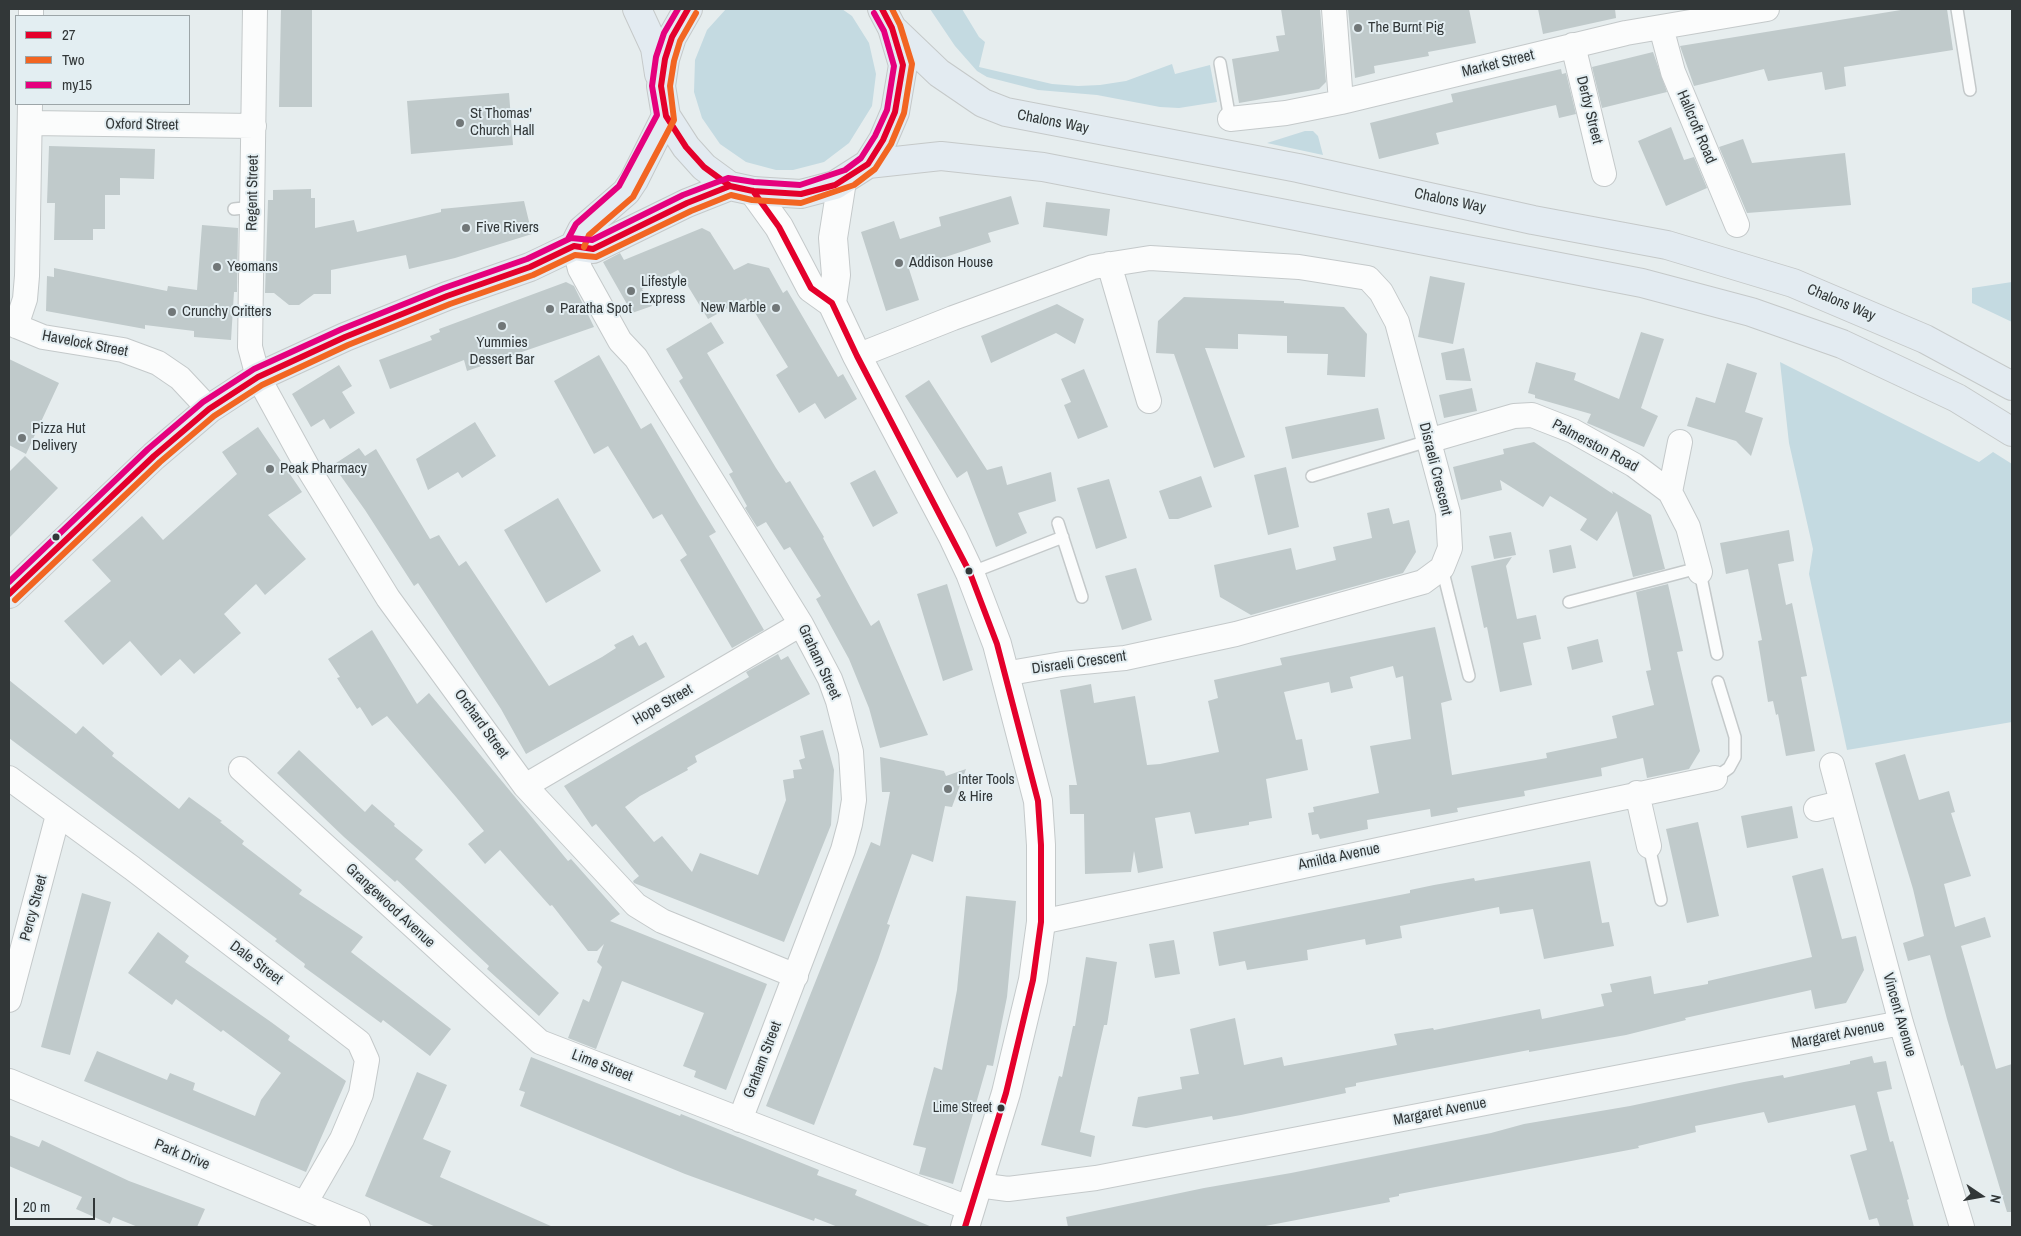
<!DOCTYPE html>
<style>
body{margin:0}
#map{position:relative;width:2021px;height:1236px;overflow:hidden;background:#e6edee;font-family:"Archivo Narrow",sans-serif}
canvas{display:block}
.frame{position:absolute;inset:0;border:10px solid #323738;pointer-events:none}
.legend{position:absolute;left:15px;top:15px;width:175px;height:90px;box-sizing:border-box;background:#e3eef2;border:1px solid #9ca5a8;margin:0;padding:6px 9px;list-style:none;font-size:15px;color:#323738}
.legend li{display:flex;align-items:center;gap:10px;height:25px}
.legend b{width:25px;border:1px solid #9ca5a8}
.north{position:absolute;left:1956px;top:1171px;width:50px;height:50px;-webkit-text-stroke:4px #e3eef2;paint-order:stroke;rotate:102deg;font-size:14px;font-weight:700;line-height:20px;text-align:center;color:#323738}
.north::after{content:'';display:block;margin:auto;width:18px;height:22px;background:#323738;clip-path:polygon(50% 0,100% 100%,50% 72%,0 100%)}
.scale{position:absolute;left:15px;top:1198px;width:80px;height:22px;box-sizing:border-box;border:2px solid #323738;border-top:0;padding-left:6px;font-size:15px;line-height:18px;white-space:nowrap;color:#323738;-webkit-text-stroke:4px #e3eef2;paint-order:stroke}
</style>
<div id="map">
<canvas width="2021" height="1236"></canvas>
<div class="frame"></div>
<ul class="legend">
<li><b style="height:6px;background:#e4002b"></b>27</li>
<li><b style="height:6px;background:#f26522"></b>Two</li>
<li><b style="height:6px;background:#e5007d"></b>my15</li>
</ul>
<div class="north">N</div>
<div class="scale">20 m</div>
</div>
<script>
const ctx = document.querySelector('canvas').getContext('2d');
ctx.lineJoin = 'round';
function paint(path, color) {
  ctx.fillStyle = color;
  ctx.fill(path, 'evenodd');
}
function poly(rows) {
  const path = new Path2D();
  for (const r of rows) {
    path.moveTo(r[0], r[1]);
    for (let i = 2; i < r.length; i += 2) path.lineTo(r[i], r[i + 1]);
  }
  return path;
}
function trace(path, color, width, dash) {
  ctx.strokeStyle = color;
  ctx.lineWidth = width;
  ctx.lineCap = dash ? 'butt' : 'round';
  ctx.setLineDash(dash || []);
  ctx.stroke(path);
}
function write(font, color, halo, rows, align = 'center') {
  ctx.font = font + ' "Archivo Narrow",sans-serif';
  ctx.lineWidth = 4;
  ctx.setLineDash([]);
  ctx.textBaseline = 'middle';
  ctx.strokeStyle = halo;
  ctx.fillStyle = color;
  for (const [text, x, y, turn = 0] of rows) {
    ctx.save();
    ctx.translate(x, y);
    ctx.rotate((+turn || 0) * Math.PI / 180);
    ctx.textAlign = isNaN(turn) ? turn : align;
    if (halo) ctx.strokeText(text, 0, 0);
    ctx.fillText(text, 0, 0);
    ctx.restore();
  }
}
const green = poly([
 [726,9,842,9,852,16,869,43,876,74,872,106,849,143,824,162,793,170,776,170,746,162,720,144,702,118,694,92,695,60,707,30],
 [930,9,962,9,979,37,985,42,979,67,1052,84,1078,86,1100,85,1126,81,1172,64,1175,74,1210,65,1217,102,1179,108,1160,107,1097,95,1038,90,987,77,977,71,955,46],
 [1305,131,1313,131,1318,136,1323,155,1267,143],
 [2012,282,2012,322,1972,303,1972,288],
 [1780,362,1979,462,1993,452,2012,464,2012,722,1847,750,1809,574,1813,549,1789,443]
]);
const building = poly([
 [281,9,312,9,312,107,279,107],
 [1281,9,1320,9,1326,82,1319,89,1239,103,1232,59,1279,51,1276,36,1285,35],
 [1348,9,1469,9,1476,43,1428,52,1429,56,1374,66,1375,73,1355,78],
 [1538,9,1615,9,1616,18,1543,34],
 [1907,9,1947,9,1953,50,1844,67,1846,86,1825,90,1822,72,1768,81,1764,69,1694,86,1680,46],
 [1653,52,1667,92,1602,108,1592,67],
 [1561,69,1562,74,1566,73,1576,114,1559,118,1556,105,1534,110,1436,133,1439,144,1379,159,1370,123,1453,102,1451,94],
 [509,93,513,145,411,154,407,101],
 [1671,127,1684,160,1694,157,1707,188,1666,206,1638,141],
 [1743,139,1752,163,1845,153,1851,205,1747,213,1719,147],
 [49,146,155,149,154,179,120,178,120,195,105,195,105,229,93,229,93,240,54,240,55,203,47,203],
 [311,189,311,198,315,198,315,228,354,220,357,232,441,212,441,209,524,201,532,234,455,258,409,269,406,255,331,270,331,294,314,294,299,305,289,305,274,293,265,293,268,200,273,200,273,190],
 [1011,196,1019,224,988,233,991,242,909,269,919,300,886,311,861,232,894,221,900,239,941,226,939,217],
 [1046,202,1110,209,1107,236,1043,227],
 [202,225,238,228,237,292,234,292,231,340,194,337,194,331,145,325,145,329,46,311,47,276,54,277,54,268,167,291,168,286,197,290],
 [702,228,710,232,734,270,748,263,769,268,783,293,787,290,797,307,838,377,843,374,857,399,825,419,815,403,799,413,776,375,788,367,746,298,708,319,678,270,642,289,652,306,632,313,603,262,620,253,624,260],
 [1430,276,1465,283,1453,344,1418,337],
 [566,282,574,286,594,327,467,371,464,360,390,389,379,360,432,340,430,336,440,332,439,329],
 [1184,297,1284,301,1284,303,1344,307,1367,334,1365,377,1327,375,1328,354,1287,353,1287,336,1238,334,1238,349,1205,348,1245,457,1214,468,1174,354,1156,353,1158,321],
 [1057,304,1084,319,1075,344,1056,333,991,363,981,336],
 [711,322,724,343,707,353,776,468,786,483,790,481,824,537,823,538,871,626,879,620,928,735,880,748,869,708,849,659,816,599,821,596,790,547,784,550,766,522,757,527,745,508,747,506,729,474,733,472,679,381,683,378,666,349],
 [1641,332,1664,339,1641,408,1658,416,1644,447,1587,423,1591,414,1535,398,1535,395,1528,393,1536,362,1576,373,1574,380,1619,399],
 [1464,348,1471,381,1446,380,1441,353],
 [599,355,641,429,651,423,697,501,716,532,709,536,764,630,732,648,680,560,687,555,662,514,653,519,608,446,594,454,554,381],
 [9,359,59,383,26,454,9,445],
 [1727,363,1757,373,1745,412,1763,418,1751,456,1736,441,1687,426,1696,397,1715,403],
 [339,365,352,386,342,392,355,413,330,429,324,419,311,427,292,394],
 [1084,369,1108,427,1078,439,1064,405,1071,402,1061,379],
 [929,380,987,470,1002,466,1007,485,1051,472,1056,501,1018,513,1027,533,996,547,967,471,957,478,905,396],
 [1472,388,1477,411,1444,418,1439,395],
 [1378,408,1385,439,1292,459,1285,427],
 [475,422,496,456,462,478,458,472,428,490,416,459],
 [258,427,302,492,268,515,306,559,265,595,256,584,224,614,241,633,194,674,180,659,161,676,130,641,103,665,64,621,111,581,92,560,142,516,163,540,237,474,222,452],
 [1534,442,1613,494,1612,491,1651,515,1665,569,1633,577,1617,511,1597,541,1580,530,1587,519,1568,507,1550,496,1543,507,1500,480,1502,490,1461,500,1453,467,1504,454,1503,449],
 [359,448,365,456,376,449,430,539,439,535,459,566,466,561,549,686,602,657,616,648,614,645,633,635,639,646,646,642,665,677,526,754,501,709,418,583,414,586,365,510,333,465],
 [25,456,58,488,9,538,9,472],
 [1286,467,1299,527,1268,535,1254,475],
 [875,470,898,513,873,527,850,483],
 [1201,476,1212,507,1178,519,1169,519,1159,491],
 [1109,479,1127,538,1096,549,1077,488],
 [558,498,601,571,546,603,504,530],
 [1389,508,1393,524,1409,520,1416,552,1403,573,1251,615,1220,597,1214,565,1291,548,1296,570,1336,560,1333,547,1372,538,1367,513],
 [1789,530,1794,561,1778,564,1786,605,1792,603,1807,676,1801,677,1815,751,1786,756,1778,714,1776,715,1773,701,1768,702,1758,641,1762,640,1748,569,1726,574,1720,543],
 [1511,532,1516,555,1494,559,1489,536],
 [1571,545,1576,568,1553,573,1549,550],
 [1512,557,1506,566,1517,619,1536,615,1541,639,1523,643,1532,685,1500,692,1487,627,1484,628,1471,566],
 [1136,568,1152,620,1122,630,1105,576],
 [947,584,973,670,943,681,917,594],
 [1668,584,1683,651,1677,652,1700,751,1689,769,1647,778,1643,758,1601,768,1602,776,1524,791,1525,796,1457,808,1458,812,1431,817,1430,809,1367,820,1368,829,1320,839,1318,834,1312,835,1308,813,1314,812,1313,807,1379,793,1370,746,1411,739,1403,676,1396,678,1393,666,1350,677,1353,688,1331,693,1329,682,1284,692,1296,740,1302,739,1308,770,1266,779,1272,818,1249,822,1249,825,1195,834,1190,812,1155,818,1163,868,1138,873,1134,851,1131,872,1085,874,1084,814,1070,814,1069,785,1077,785,1060,690,1091,684,1094,703,1135,696,1147,765,1160,764,1219,752,1208,701,1218,698,1214,680,1282,665,1280,658,1435,627,1452,700,1441,703,1452,775,1547,758,1546,753,1617,738,1612,716,1654,705,1646,671,1651,670,1636,592],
 [372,630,417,704,429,693,568,861,571,859,620,914,610,921,767,984,726,1090,694,1077,696,1071,683,1066,704,1013,622,981,596,1049,568,1038,583,999,589,1002,602,967,597,962,604,944,597,951,588,951,552,905,550,906,500,850,485,864,468,844,484,831,456,797,387,716,372,726,360,707,357,709,337,678,340,677,328,659],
 [1598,639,1603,662,1572,670,1567,647],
 [778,654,781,660,788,656,810,694,695,756,697,762,687,768,688,770,640,796,625,807,654,842,662,836,692,872,700,853,758,875,786,800,783,780,794,778,793,770,802,769,799,760,805,758,800,736,823,730,834,770,831,825,784,942,634,883,633,881,639,876,596,824,592,827,564,786,749,677,746,672],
 [9,680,76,734,83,726,114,753,112,756,179,809,189,797,222,821,220,822,244,841,242,844,302,890,299,894,363,937,351,952,451,1029,430,1056,383,1020,381,1023,304,967,305,964,275,941,277,939,9,738],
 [299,750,365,812,372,804,395,824,394,826,423,850,415,859,559,993,539,1016,487,969,489,966,444,924,397,880,395,882,344,837,277,773],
 [1905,754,1919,800,1949,791,1955,812,1951,813,1971,876,1944,884,1955,927,1985,917,1991,937,1961,946,1996,1069,2012,1064,2012,1212,2007,1212,1963,1065,1961,1066,1947,1019,1930,955,1908,961,1903,943,1924,936,1913,889,1875,763],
 [880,757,944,771,946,776,966,769,952,807,945,806,933,862,912,854,887,924,890,925,878,960,814,1125,766,1106,871,842,880,846,890,792,882,792],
 [1792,806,1798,838,1747,848,1741,816],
 [1698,822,1719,916,1687,923,1666,829],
 [1590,861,1602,923,1609,922,1614,946,1544,959,1533,909,1500,914,1499,907,1400,926,1402,938,1366,945,1365,939,1307,950,1308,960,1247,970,1245,961,1219,966,1213,932,1410,893,1410,890,1434,885,1474,878,1475,881],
 [1823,868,1842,939,1856,936,1864,970,1846,1003,1815,1009,1811,990,1685,1018,1686,1020,1626,1035,1529,1052,1529,1050,1356,1083,1356,1086,1345,1088,1346,1093,1241,1115,1213,1120,1212,1116,1146,1128,1132,1126,1138,1097,1182,1089,1180,1077,1199,1074,1190,1029,1235,1018,1244,1065,1282,1057,1284,1066,1397,1045,1394,1034,1433,1028,1434,1030,1540,1009,1542,1019,1604,1006,1601,994,1612,992,1610,984,1651,976,1654,994,1708,984,1708,981,1812,957,1792,876],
 [82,893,111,902,70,1055,41,1047],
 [966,896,1016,901,1007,997,993,1066,987,1065,953,1184,919,1174,926,1148,913,1145,934,1067,942,1070,957,990],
 [158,932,189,956,185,962,271,1022,290,1036,288,1040,346,1081,306,1172,84,1081,97,1051,167,1080,170,1073,195,1083,193,1090,255,1116,261,1100,281,1073,223,1030,221,1032,176,999,172,1005,128,973],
 [1174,940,1180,974,1155,978,1149,944],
 [1086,957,1117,962,1107,1025,1104,1025,1080,1132,1095,1136,1091,1157,1041,1145,1059,1076,1062,1077,1073,1026,1075,1026],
 [1872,1056,1874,1063,1886,1061,1892,1089,1877,1092,1890,1142,1893,1141,1909,1199,1907,1200,1914,1227,1880,1227,1877,1218,1869,1220,1850,1155,1867,1150,1855,1105,1768,1123,1764,1112,1695,1126,1696,1132,1638,1146,1639,1148,1399,1194,1399,1196,1389,1198,1390,1202,1260,1227,1068,1227,1066,1217,1204,1188,1291,1173,1491,1133,1524,1124,1630,1106,1744,1082,1783,1075,1784,1078,1850,1064,1850,1061],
 [531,1057,680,1116,681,1114,819,1170,817,1175,857,1190,855,1195,932,1227,838,1227,815,1218,814,1221,685,1174,520,1106,525,1092,519,1090],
 [417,1072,447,1085,423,1139,451,1151,440,1177,553,1227,436,1227,365,1196],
 [9,1135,39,1147,42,1140,129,1181,205,1209,197,1227,138,1227,113,1217,110,1224,76,1209,82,1197,9,1166]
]);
const service = poly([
 [1957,9,1970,90],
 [1220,63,1230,119],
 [234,209,253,207],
 [1312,476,1428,441],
 [1058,523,1082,597],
 [1442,568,1469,676],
 [1700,572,1717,654],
 [970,573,1063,537],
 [1569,602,1698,568],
 [1715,778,1729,768,1735,757,1735,737,1718,682],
 [1649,846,1661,900]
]);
const minor = poly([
 [255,9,250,347,258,377,308,468,388,598,525,786,636,905,662,921,796,976],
 [1334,9,1341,102],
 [31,16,31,9],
 [1661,27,1673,72,1737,225],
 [1573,45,1604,174],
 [1230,119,1286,113,1341,102,1626,33,1767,9],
 [30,123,254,126],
 [574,246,580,269,620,341,636,358,801,624,830,679,838,701,851,752,854,800,850,824,843,850,740,1120],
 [1109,264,1149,401],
 [9,323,43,337,123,350,158,363,180,378,209,409],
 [16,326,25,299,27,276,30,104],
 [857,356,953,318,1093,267,1150,258,1299,267,1368,278,1381,292,1397,322,1448,513,1450,548,1442,568,1423,582,1236,634,1125,658,1062,664,1004,674],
 [1428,441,1514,416,1532,415,1573,431,1634,465,1670,492,1688,527,1700,572],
 [1670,492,1680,442],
 [1832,765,1901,1023,1962,1227],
 [241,769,540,1042,971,1209],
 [9,778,132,868,359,1042,367,1060,361,1094,342,1139,304,1205],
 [525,786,801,624],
 [1637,793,1649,846],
 [1816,809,1841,803],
 [1041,922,1715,778],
 [9,1000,58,815],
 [978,1185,1008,1189,1096,1178,1901,1023]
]);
const tertiary = poly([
 [753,191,779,227,811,288,832,303,857,356,953,537,970,573,997,644,1038,801,1041,845,1041,922,1033,980,1006,1093,965,1227],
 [832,303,836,275,833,238,842,181],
 [9,1083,356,1227]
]);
const primary = poly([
 [637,9,655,48,659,74],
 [688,9,672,37,665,59,661,86,666,116,686,147,704,167,730,186,753,191,801,194,835,185,868,164,883,140,895,112,903,65,892,28,882,9],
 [892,28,939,73,983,103,1006,112,1298,168,1533,220,1667,245,1793,283,1925,339,2012,386],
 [868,164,941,156,1043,167,1642,283,1751,312,1842,344,1957,398,2012,432],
 [574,246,582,230,626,192,634,180,666,116],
 [9,594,154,456,209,409,258,377,345,337,447,296,530,267,574,246,593,249,687,203,730,186]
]);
const bus1 = poly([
 [688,9,672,37,665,59,661,86,666,116,686,147,704,167,730,186,753,191,801,194,835,185,868,164,883,140,895,112,903,65,892,28,882,9],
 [753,191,779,227,811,288,832,303,857,356,970,573,997,644,1038,801,1041,845,1041,922,1033,980,1006,1093,965,1227],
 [9,594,154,456,209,409,258,377,345,337,447,296,530,267,574,246,593,249,687,203,730,186]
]);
const bus2 = poly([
 [584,247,589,235,633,197,674,120,670,86,674,61,680,41,696,13],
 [15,600,160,462,214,416,262,385,348,345,450,304,533,275,575,255,596,257,691,211,731,195,752,200,801,203,854,185,875,169,891,144,904,113,912,64,900,25,892,9]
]);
const bus3 = poly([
 [568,239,576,224,619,186,657,115,652,86,656,57,664,33,678,9],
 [9,582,148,449,203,402,254,369,342,329,444,288,527,259,571,238,592,240,683,195,728,178,754,182,800,185,845,170,861,158,875,136,887,110,894,66,884,31,874,13]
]);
const markers = [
 [1358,28,5,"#717778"],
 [460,123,5,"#717778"],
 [466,228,5,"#717778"],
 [899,263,5,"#717778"],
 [217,267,5,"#717778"],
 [631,291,5,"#717778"],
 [776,308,5,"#717778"],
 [550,309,5,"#717778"],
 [172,312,5,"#717778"],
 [502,326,5,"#717778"],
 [22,438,5,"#717778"],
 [270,469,5,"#717778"],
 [56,537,4.5,"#323738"],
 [969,571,4.5,"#323738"],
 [948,789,5,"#717778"],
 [1001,1108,4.5,"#323738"]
];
const busNames = [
 ["Lime Street",992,1108]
];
const poiNames = [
 ["The Burnt Pig",1368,28],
 ["St Thomas'",470,114],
 ["Church Hall",470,131],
 ["Five Rivers",476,228],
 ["Addison House",909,263],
 ["Yeomans",227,267],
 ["Lifestyle",641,282],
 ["Express",641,299],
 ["New Marble",766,308,"right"],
 ["Paratha Spot",560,309],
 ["Crunchy Critters",182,312],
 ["Yummies",502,343,"center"],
 ["Dessert Bar",502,360,"center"],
 ["Pizza Hut",32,429],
 ["Delivery",32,446],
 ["Peak Pharmacy",280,469],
 ["Inter Tools",958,780],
 ["& Hire",958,797]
];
const streetNames = [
 ["Market Street",1498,64,-14],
 ["Derby Street",1589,110,76],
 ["Chalons Way",1053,122,11],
 ["Oxford Street",142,125,1],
 ["Hallcroft Road",1696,127,67],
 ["Regent Street",253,193,-89],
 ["Chalons Way",1450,201,12],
 ["Chalons Way",1841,303,23],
 ["Havelock Street",85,344,11],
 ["Palmerston Road",1595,446,28],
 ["Disraeli Crescent",1435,469,76],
 ["Graham Street",819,662,65],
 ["Disraeli Crescent",1079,663,-8],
 ["Hope Street",663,705,-30],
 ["Orchard Street",481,724,54],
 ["Amilda Avenue",1339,857,-12],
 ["Grangewood Avenue",390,906,43],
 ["Percy Street",34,908,-75],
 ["Dale Street",256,963,37],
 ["Vincent Avenue",1899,1015,74],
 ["Margaret Avenue",1838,1035,-11],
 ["Graham Street",763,1060,-69],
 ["Lime Street",602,1066,21],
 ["Margaret Avenue",1440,1112,-11],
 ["Park Drive",182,1155,22]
];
paint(green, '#c4dae1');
paint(building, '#c0cacb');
trace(service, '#c4c9ca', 14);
trace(minor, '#c4c9ca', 26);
trace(tertiary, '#c4c9ca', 30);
trace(primary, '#c5c9c9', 30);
trace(service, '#fbfcfc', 11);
trace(minor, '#fbfcfc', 24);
trace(tertiary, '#fbfcfc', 28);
trace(primary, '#e3ebf1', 28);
trace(bus1, '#e4002b', 6);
trace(bus2, '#f26522', 6);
trace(bus3, '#e5007d', 6);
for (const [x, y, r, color] of markers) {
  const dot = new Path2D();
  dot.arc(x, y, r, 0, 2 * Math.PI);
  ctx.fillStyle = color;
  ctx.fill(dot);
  trace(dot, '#e3eef2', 2);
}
write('14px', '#323738', '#e3eef2', busNames, 'right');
write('15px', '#323738', '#e3eef2', poiNames, 'left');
write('15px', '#323738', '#e3eef2', streetNames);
</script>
